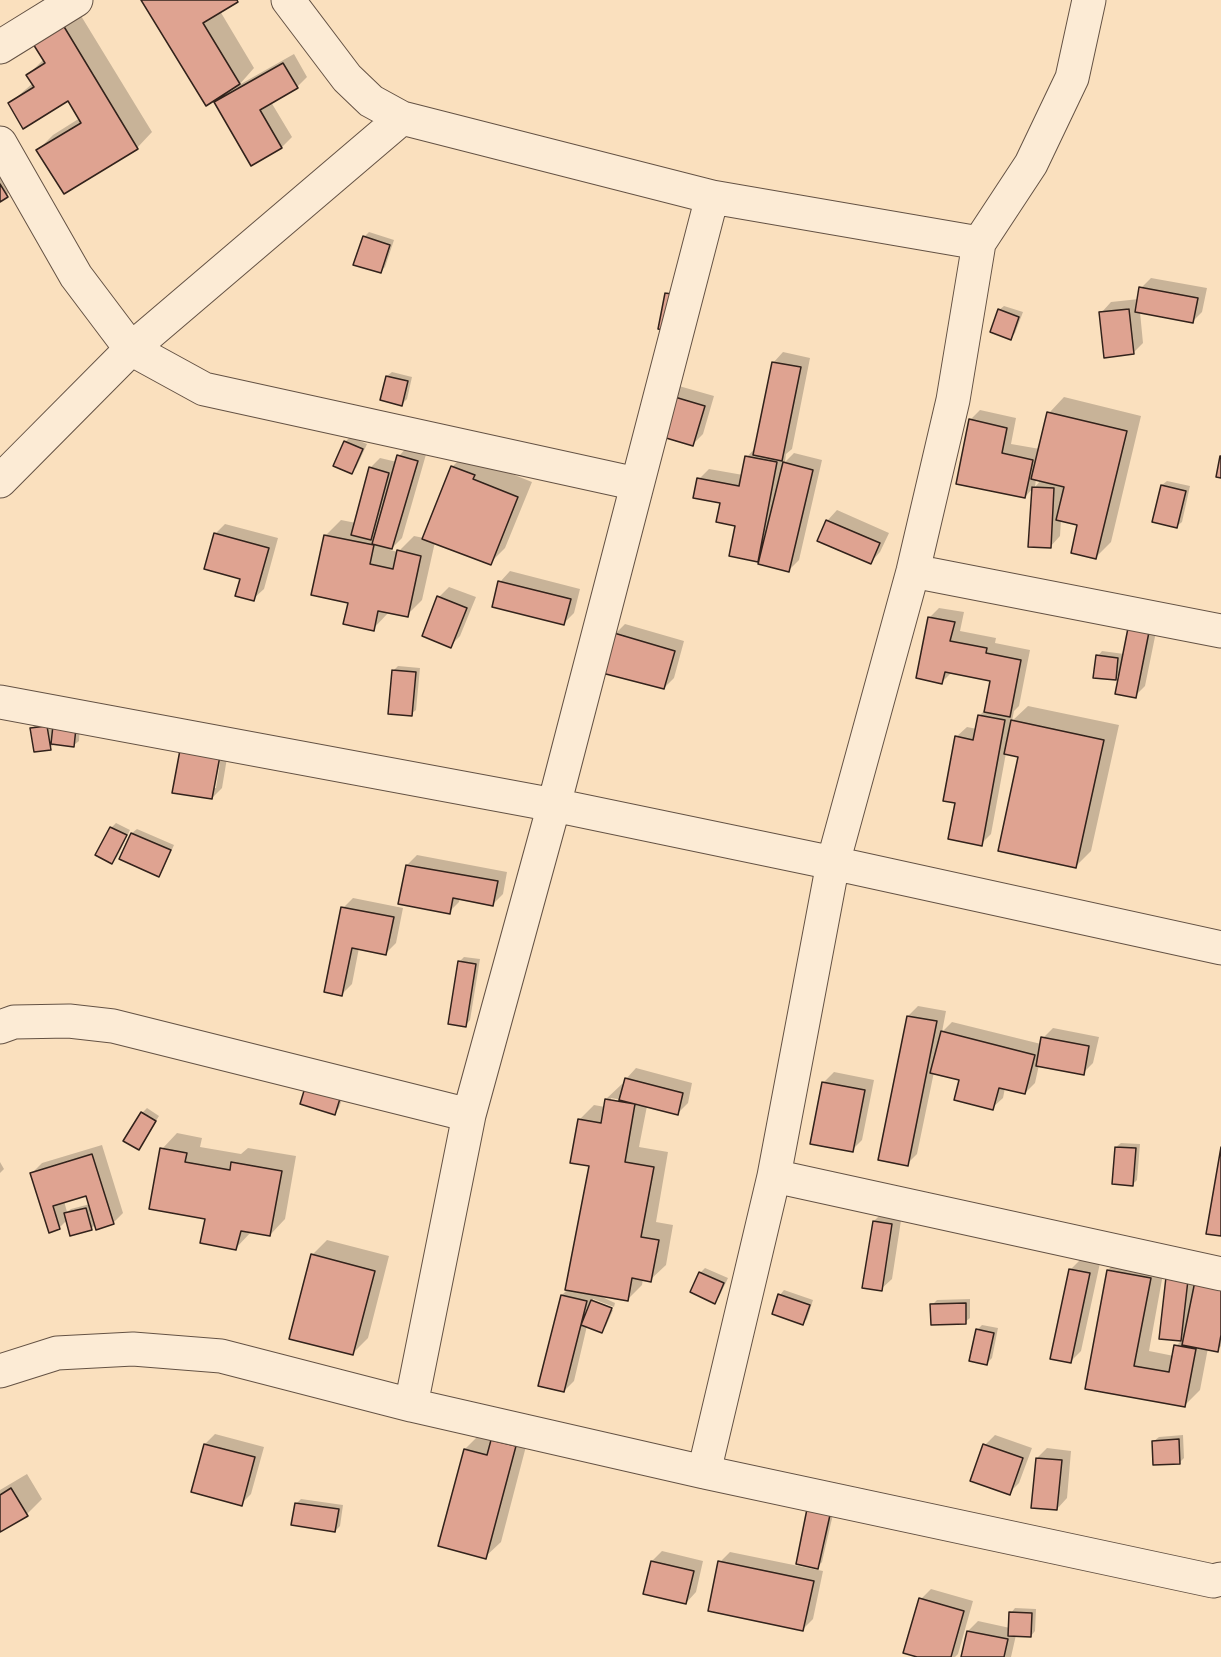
<!DOCTYPE html>
<style>
body{margin:0}
canvas{display:block;background:#fae0be}
</style>
<canvas width="1221" height="1657"></canvas>
<script>
const ctx = document.querySelector('canvas').getContext('2d');
ctx.lineJoin = 'round';
function paint(path, color) {
  ctx.fillStyle = color;
  ctx.fill(path, 'evenodd');
}
function poly(rows) {
  const path = new Path2D();
  for (const r of rows) {
    path.moveTo(r[0], r[1]);
    for (let i = 2; i < r.length; i += 2) path.lineTo(r[i], r[i + 1]);
  }
  return path;
}
function trace(path, color, width, dash) {
  ctx.strokeStyle = color;
  ctx.lineWidth = width;
  ctx.lineCap = dash ? 'butt' : 'round';
  ctx.setLineDash(dash || []);
  ctx.stroke(path);
}
const shadow = poly([
 [143,0,237,0,220,11,254,68,239,85,294,54,307,77,297,87,271,102,292,137,282,147,251,164,216,102,224,94],
 [75,6,152,132,137,148,64,192,38,150,53,135,80,118,69,99,10,103,33,83,28,75,43,60],
 [0,145,23,181,0,200],
 [369,232,394,240,385,267,380,272,364,237],
 [1151,278,1207,288,1202,312,1192,322,1140,312,1143,343,1133,353,1101,313,1111,302,1139,299,1141,288],
 [1004,306,1023,312,1015,333,1011,338,999,310],
 [783,352,810,358,792,449,786,454,785,462,794,453,822,460,799,560,789,570,760,561,731,555,737,525,722,502,699,479,709,469,743,475,747,457,756,447,773,363],
 [392,372,412,377,407,399,402,404,387,376],
 [679,386,714,396,703,434,693,444,669,396],
 [1064,397,1141,416,1111,542,1096,557,1079,524,1061,520,1060,536,1050,547,1034,487,1025,497,970,420,980,410,1016,418,1011,444,1040,449,1049,413],
 [1036,479,1041,480,1035,487],
 [350,437,367,444,356,468,351,472,345,442],
 [409,445,427,451,402,538,390,550,398,552,414,536,424,538,452,467,467,452,487,464,532,482,505,548,490,563,435,542,422,600,407,615,389,612,373,629,350,602,326,535,341,520,356,523,370,468,380,458,397,462,399,456],
 [1167,481,1190,486,1182,522,1177,526,1162,485],
 [837,510,889,533,880,552,870,563,819,540,827,521],
 [225,524,278,538,264,589,253,599,215,534],
 [510,571,580,589,574,613,564,623,500,582],
 [449,587,476,597,460,636,450,646,424,635,439,597],
 [939,608,964,612,960,631,996,638,995,643,1030,650,1019,706,1014,711,1012,721,1028,706,1119,725,1091,851,1076,866,1020,756,1006,753,991,834,981,844,956,802,956,737,967,727,977,729,979,716,986,709,991,680,952,672,942,682,929,618],
 [1159,617,1145,686,1135,696,1120,673,1115,679,1098,656,1102,651,1124,654],
 [625,624,684,641,674,678,664,688,615,634],
 [398,666,420,668,416,710,411,714,393,671],
 [80,723,79,741,74,745,55,743,50,748,32,729,36,724],
 [191,740,229,746,222,788,212,798,174,791,181,750],
 [220,749,222,749,216,788,212,788],
 [116,823,130,830,117,857,112,862,97,854,111,828],
 [137,829,174,845,163,870,158,875,121,858,132,833],
 [417,855,507,872,503,894,493,904,460,898,459,902,449,912,407,865],
 [353,898,403,908,396,943,386,953,359,948,352,984,342,994,343,908],
 [464,957,480,959,470,1020,466,1025,459,962],
 [918,1006,946,1011,942,1032,952,1022,1041,1044,1043,1038,1053,1028,1099,1037,1093,1063,1083,1073,1039,1065,1035,1083,1025,1093,1005,1088,1003,1098,992,1108,961,1079,934,1072,917,1154,907,1164,908,1016],
 [636,1068,692,1083,688,1103,678,1113,647,1106,639,1147,668,1152,656,1222,673,1225,666,1265,650,1280,643,1279,642,1285,627,1300,598,1295,615,1303,614,1307,593,1299,593,1302,613,1310,606,1326,601,1331,587,1326,574,1381,564,1391,562,1295,567,1290,590,1165,579,1120,594,1105,605,1107,606,1099,622,1084,624,1085,626,1079],
 [611,1098,634,1102,641,1106,610,1101],
 [834,1072,874,1080,862,1140,852,1150,824,1082],
 [346,1087,339,1108,334,1113,302,1103],
 [147,1108,159,1116,139,1148,142,1113],
 [177,1133,202,1138,200,1147,241,1154,248,1148,296,1156,285,1219,270,1235,252,1231,236,1248,207,1218,162,1149],
 [1121,1143,1140,1144,1137,1180,1132,1185,1116,1147],
 [102,1145,123,1213,113,1223,96,1224,91,1229,68,1219,59,1228,32,1173,42,1163],
 [87,1194,90,1204,71,1209,67,1212,64,1201],
 [0,1162,4,1169,0,1173],
 [884,1211,902,1214,892,1279,881,1289,874,1221],
 [327,1240,389,1256,368,1338,353,1353,312,1255],
 [1123,1255,1165,1263,1149,1351,1174,1356,1176,1346,1182,1340,1160,1337,1167,1278,1221,1274,1221,1346,1217,1350,1208,1348,1200,1390,1185,1405,1087,1388,1108,1270],
 [1081,1259,1100,1263,1081,1351,1071,1361,1070,1270],
 [705,1268,728,1278,719,1297,714,1302,700,1273],
 [784,1290,813,1300,807,1319,802,1323,780,1295],
 [970,1299,970,1318,965,1322,932,1305,937,1300],
 [982,1325,998,1328,992,1358,987,1363,977,1330],
 [530,1431,501,1542,485,1557,465,1449,480,1434],
 [215,1434,264,1447,251,1494,241,1504,205,1444],
 [995,1435,1032,1448,1019,1483,1009,1493,985,1445],
 [1183,1435,1184,1458,1179,1463,1154,1441,1159,1437],
 [1047,1448,1071,1451,1067,1498,1057,1509,1037,1458],
 [27,1474,42,1499,27,1514,0,1531,0,1490],
 [301,1499,343,1505,340,1526,335,1531,297,1503],
 [809,1510,834,1510,822,1562,818,1567],
 [662,1551,703,1561,696,1592,686,1603,652,1561],
 [730,1552,823,1571,813,1619,803,1629,720,1562],
 [931,1589,973,1601,958,1654,955,1657,922,1657,921,1599],
 [1015,1608,1036,1609,1035,1631,1031,1636,1016,1635,1011,1657,963,1657,968,1631,978,1621,1010,1628,1011,1613]
]);
const building = poly([
 [141,0,237,0,238,2,203,23,240,84,206,106,141,0],
 [60,20,138,149,64,194,36,150,81,123,68,101,23,129,8,103,34,87,26,75,45,63,30,39,60,20],
 [283,63,298,88,260,110,282,148,251,166,214,102,283,63],
 [0,184,8,197,0,202,0,184],
 [363,236,390,245,381,273,353,265,363,236],
 [1139,287,1198,298,1193,323,1135,312,1139,287],
 [665,293,679,295,672,332,658,329,665,293],
 [998,309,1019,317,1011,340,990,332,998,309],
 [1129,309,1134,354,1104,358,1099,312,1129,309],
 [772,362,801,367,782,461,753,455,772,362],
 [386,376,408,381,402,406,380,400,386,376],
 [668,395,705,406,693,446,656,435,668,395],
 [1047,412,1127,431,1096,559,1071,553,1077,525,1056,520,1064,487,1031,479,1047,412],
 [969,419,1007,428,1002,453,1033,460,1025,498,956,484,969,419],
 [344,441,363,449,352,474,333,466,344,441],
 [397,455,418,461,392,549,372,544,397,455],
 [745,456,777,462,758,562,729,556,735,526,716,522,720,503,693,498,697,478,739,486,745,456],
 [1220,456,1221,456,1221,478,1216,477,1220,456],
 [783,462,813,470,789,572,758,564,783,462],
 [451,466,475,475,473,479,518,497,491,565,422,539,451,466],
 [369,467,389,473,371,540,351,535,369,467],
 [1161,485,1186,491,1177,528,1152,522,1161,485],
 [1032,487,1054,488,1051,548,1028,547,1032,487],
 [826,520,880,543,871,564,817,541,826,520],
 [214,533,269,548,254,601,235,596,240,579,204,569,214,533],
 [324,535,374,545,370,564,393,569,397,550,421,556,408,617,378,611,374,631,343,624,348,603,311,595,324,535],
 [498,581,571,599,564,625,492,607,498,581],
 [437,596,467,608,451,648,422,636,437,596],
 [928,617,955,622,950,641,987,648,986,653,1021,660,1010,717,984,712,990,681,945,672,942,684,916,678,928,617],
 [1129,623,1150,627,1136,698,1115,694,1129,623],
 [614,633,675,651,664,689,602,673,614,633],
 [1096,655,1118,658,1116,680,1093,678,1096,655],
 [392,670,416,672,412,716,388,714,392,670],
 [978,715,1005,720,982,846,948,839,955,803,943,801,955,736,973,740,978,715],
 [1011,720,1104,740,1076,868,998,851,1018,757,1004,754,1011,720],
 [53,725,76,728,74,747,51,744,53,725],
 [47,726,51,750,34,752,30,728,47,726],
 [180,750,220,756,212,799,172,793,180,750],
 [110,827,127,835,112,864,95,855,110,827],
 [131,833,171,850,159,877,119,859,131,833],
 [406,865,498,881,493,906,453,898,450,914,398,904,406,865],
 [341,907,394,917,386,955,352,948,342,996,324,992,341,907],
 [458,961,476,964,466,1027,448,1024,458,961],
 [907,1016,937,1021,908,1166,878,1160,907,1016],
 [941,1031,1035,1055,1025,1094,999,1088,993,1110,954,1100,959,1080,930,1073,941,1031],
 [1041,1037,1089,1046,1084,1075,1036,1066,1041,1037],
 [625,1078,683,1093,678,1115,619,1100,625,1078],
 [307,1081,342,1092,335,1115,300,1104,307,1081],
 [822,1082,865,1090,853,1152,810,1144,822,1082],
 [605,1099,635,1104,625,1162,654,1167,641,1237,659,1240,651,1282,632,1278,628,1301,565,1290,589,1166,570,1163,578,1119,601,1123,605,1099],
 [141,1112,156,1121,139,1150,123,1141,141,1112],
 [1115,1147,1136,1148,1133,1186,1112,1184,1115,1147],
 [1221,1147,1221,1236,1206,1234,1221,1147],
 [160,1148,187,1153,185,1162,230,1170,231,1162,282,1171,270,1236,241,1231,236,1250,200,1243,205,1219,149,1209,160,1148],
 [92,1154,114,1224,96,1230,86,1196,53,1206,60,1229,49,1233,30,1173,92,1154],
 [86,1208,92,1230,70,1236,64,1213,86,1208],
 [873,1221,892,1224,882,1291,862,1288,873,1221],
 [311,1254,375,1271,353,1355,289,1339,311,1254],
 [1069,1269,1090,1273,1071,1363,1050,1359,1069,1269],
 [1107,1270,1151,1278,1134,1366,1169,1372,1174,1345,1196,1349,1185,1407,1085,1389,1107,1270],
 [699,1272,724,1283,715,1304,690,1292,699,1272],
 [1166,1277,1188,1280,1181,1341,1159,1339,1166,1277],
 [1195,1281,1221,1286,1221,1335,1218,1352,1182,1345,1195,1281],
 [778,1294,810,1305,803,1325,772,1314,778,1294],
 [561,1295,587,1301,564,1392,538,1386,561,1295],
 [591,1300,612,1308,602,1333,581,1325,591,1300],
 [966,1303,966,1324,931,1325,930,1304,966,1303],
 [976,1329,994,1333,987,1365,969,1361,976,1329],
 [1179,1439,1180,1464,1153,1465,1152,1441,1179,1439],
 [491,1440,516,1446,486,1559,438,1546,464,1449,487,1455,491,1440],
 [204,1444,255,1457,242,1506,191,1492,204,1444],
 [983,1444,1023,1458,1010,1495,970,1481,983,1444],
 [1036,1458,1062,1460,1057,1510,1031,1508,1036,1458],
 [11,1488,28,1516,0,1532,0,1495,11,1488],
 [295,1503,339,1509,335,1532,291,1525,295,1503],
 [807,1509,830,1515,818,1569,796,1564,807,1509],
 [651,1561,694,1571,686,1604,643,1594,651,1561],
 [718,1561,814,1581,803,1631,708,1611,718,1561],
 [919,1598,964,1611,951,1657,917,1657,903,1653,919,1598],
 [1009,1612,1032,1613,1031,1637,1008,1636,1009,1612],
 [967,1631,1008,1639,1004,1657,961,1657,967,1631]
]);
const street = poly([
 [288,0,347,78,371,101,402,118,712,197,979,243],
 [0,47,76,0],
 [0,143,76,276,131,349,204,389,637,484],
 [0,481,131,349,402,118],
 [913,571,1221,631],
 [0,702,554,805,833,863,1221,948],
 [0,1027,14,1022,69,1021,113,1026,469,1115],
 [774,1176,833,863,913,571,953,400,979,243,1031,164,1072,78,1089,0],
 [0,1371,57,1353,133,1349,221,1356,411,1405,704,1472,1213,1581,1221,1579],
 [411,1405,469,1115,554,805,712,197],
 [704,1472,774,1176,1221,1274]
]);
paint(shadow, '#0003');
paint(building, '#dfa391');
trace(building, '#32221b', 1.5);
trace(street, '#645244', 35);
trace(street, '#fcebd5', 33);
</script>
